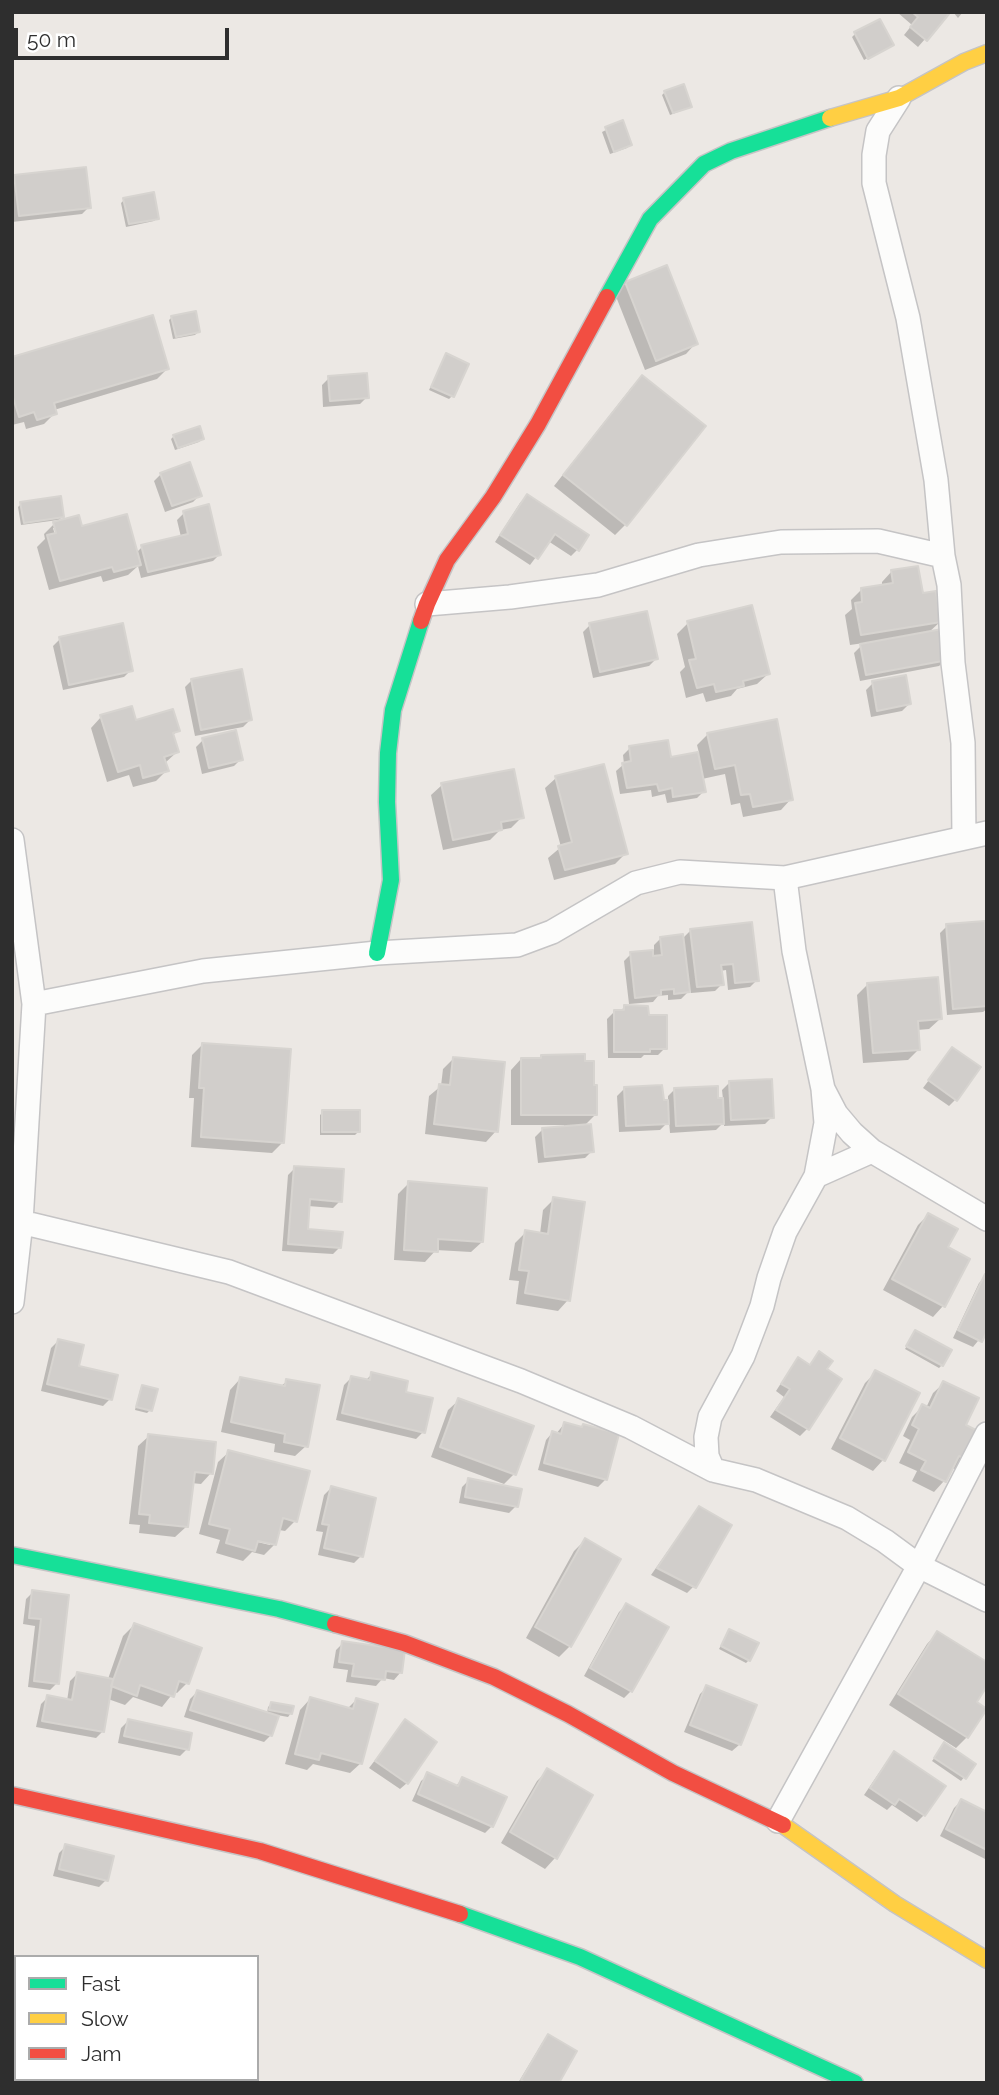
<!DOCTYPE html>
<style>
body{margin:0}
#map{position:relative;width:999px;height:2095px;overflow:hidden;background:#ece8e4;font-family:Raleway,sans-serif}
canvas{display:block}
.frame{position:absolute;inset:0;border:14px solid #2e2e2e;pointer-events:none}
.legend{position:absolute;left:14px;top:1955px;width:245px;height:126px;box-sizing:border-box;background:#fff;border:2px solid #ababab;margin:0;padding:9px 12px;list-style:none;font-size:21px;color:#2e2e2e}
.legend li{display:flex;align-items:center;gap:14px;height:35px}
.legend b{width:35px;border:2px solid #ababab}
.scale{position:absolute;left:14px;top:28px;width:215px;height:32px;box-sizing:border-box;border:4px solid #2e2e2e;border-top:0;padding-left:9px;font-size:21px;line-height:24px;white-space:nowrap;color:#2e2e2e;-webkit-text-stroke:5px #fff;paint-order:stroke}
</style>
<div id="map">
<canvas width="999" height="2095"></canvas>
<div class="frame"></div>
<ul class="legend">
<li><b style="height:9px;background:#16e098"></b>Fast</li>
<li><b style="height:9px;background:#ffcf43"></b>Slow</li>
<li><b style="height:9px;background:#f24e42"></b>Jam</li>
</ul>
<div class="scale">50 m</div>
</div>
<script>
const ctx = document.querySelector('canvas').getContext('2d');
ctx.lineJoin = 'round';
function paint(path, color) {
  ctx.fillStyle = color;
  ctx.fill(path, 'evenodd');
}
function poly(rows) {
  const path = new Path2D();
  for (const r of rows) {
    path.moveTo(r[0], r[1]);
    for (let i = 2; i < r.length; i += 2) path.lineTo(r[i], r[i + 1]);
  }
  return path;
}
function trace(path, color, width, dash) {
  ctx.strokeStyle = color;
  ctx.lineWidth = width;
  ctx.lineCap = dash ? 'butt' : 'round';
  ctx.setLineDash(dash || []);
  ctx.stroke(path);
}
const shadow = poly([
 [897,12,944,12,947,14,918,47,904,35,912,25],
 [953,12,963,12,958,18],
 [855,34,892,45,864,60,852,37],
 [665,92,690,106,686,109,670,115,662,95],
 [622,122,630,145,627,148,610,154,602,132],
 [15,176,89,207,82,214,12,222,12,179],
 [124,200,157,218,154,221,126,227,121,203],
 [626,283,696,343,686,354,645,370,615,294],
 [172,317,198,332,195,335,173,339,169,320],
 [446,355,452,396,449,399,429,390],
 [12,359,167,369,157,379,54,410,55,413,44,424,26,429,24,422,12,425],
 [329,378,367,397,360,404,323,407,322,385],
 [642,378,626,524,615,535,554,486,631,388],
 [174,436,202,439,199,442,175,450,171,439],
 [161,474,200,495,193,502,165,512,154,481],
 [527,496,578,549,571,556,548,541,530,565,495,542,520,503],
 [21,504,63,516,56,523,81,528,136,553,142,547,181,537,177,520,184,513,220,554,213,561,141,578,138,566,128,575,103,582,101,576,49,590,37,547,45,539,44,534,58,520,21,525,18,507],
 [53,528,57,528,57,542],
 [892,571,921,595,940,622,928,633,946,659,939,666,860,681,854,653,864,643,850,645,845,615,852,609,851,600,861,590,882,586,882,582],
 [688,623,768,674,757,684,737,689,731,696,706,702,703,693,686,698,680,672,685,667,677,634],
 [590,625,656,659,649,666,593,678,583,632],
 [60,639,131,670,124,677,63,690,53,646],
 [192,680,250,720,243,727,195,736,185,687],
 [873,683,909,704,902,711,871,717,866,690],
 [101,717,178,730,172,736,177,752,165,763,167,770,156,781,133,787,129,775,107,782,91,728],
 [708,734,791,799,781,810,743,817,740,803,731,805,725,774,702,779,704,791,697,798,667,803,665,794,652,797,651,790,620,794,616,771,624,764,623,755,630,748,669,759,699,753,697,745],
 [203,740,241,759,234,766,202,774,196,747],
 [556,778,626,853,615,864,554,880,548,858,561,847,545,788],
 [442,785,522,817,511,828,500,830,490,840,443,850,431,795],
 [984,923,987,963,987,1009,983,1012,947,1015,940,933,947,926],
 [691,930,757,980,750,987,728,990,726,970,720,971,722,984,715,991,691,993,690,990,681,999,668,1000,668,995,658,996,653,1002,629,1004,624,961,631,954,654,952,654,945,661,938,682,939],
 [868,984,940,1019,929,1029,917,1030,919,1049,908,1060,863,1063,857,995],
 [624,1007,647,1017,665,1048,658,1055,644,1055,641,1058,608,1058,607,1019,614,1012,620,1012],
 [202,1045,283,1142,272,1153,191,1147,194,1098,189,1098,192,1055],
 [952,1049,956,1099,949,1106,923,1088],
 [541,1056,595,1115,584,1126,592,1151,585,1158,538,1163,535,1137,542,1130,564,1128,564,1125,511,1125,511,1070,521,1059,538,1059],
 [454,1058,496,1131,486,1142,425,1134,429,1096,441,1086,443,1069],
 [729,1083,772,1117,765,1124,724,1126,724,1122,716,1130,670,1133,669,1121,660,1130,619,1132,617,1096,624,1089,662,1102,668,1101,668,1096,675,1089,716,1100,723,1099,722,1090],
 [323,1112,358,1132,355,1135,320,1135,320,1115],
 [295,1168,340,1201,333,1208,308,1206,306,1231,340,1247,333,1254,282,1251,288,1175],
 [409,1183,482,1242,471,1252,436,1250,425,1262,394,1260,398,1194],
 [554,1199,568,1300,558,1311,516,1304,519,1281,509,1280,515,1243,526,1232,540,1234,543,1210],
 [928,1215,946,1248,968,1260,943,1306,933,1317,883,1290,918,1225],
 [986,1276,987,1330,973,1347,953,1338,979,1283],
 [913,1335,942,1365,939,1368,905,1349],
 [58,1341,77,1367,110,1399,103,1406,41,1391,51,1348],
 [819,1353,825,1370,839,1379,807,1429,800,1436,770,1417,784,1397,776,1391,792,1366,798,1360,808,1366],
 [876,1372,883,1460,873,1471,831,1449,865,1383],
 [372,1374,403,1393,423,1432,416,1439,336,1420,344,1385,351,1378,365,1381],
 [240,1379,280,1387,287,1381,306,1446,295,1456,274,1452,275,1444,221,1432,230,1390],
 [944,1383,965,1459,955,1469,951,1468,944,1481,934,1492,912,1481,917,1471,899,1463,910,1440,903,1436,912,1417,923,1406,926,1408,933,1393],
 [143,1387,150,1410,147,1413,135,1410,140,1390],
 [459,1400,514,1474,504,1484,431,1457,448,1410],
 [564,1424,617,1435,605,1480,598,1487,538,1470,546,1440,552,1433,556,1434],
 [149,1436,211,1473,201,1484,191,1483,186,1527,175,1537,139,1533,140,1525,129,1524,138,1446],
 [229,1452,295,1521,285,1531,279,1530,275,1544,264,1555,252,1552,243,1561,216,1553,220,1540,199,1534,218,1462],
 [249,1540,270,1542,270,1545],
 [469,1480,516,1506,509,1513,459,1503,462,1487],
 [331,1488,361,1556,354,1563,318,1555,323,1532,316,1531,324,1495],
 [700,1508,694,1586,687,1593,651,1575,693,1515],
 [585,1540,570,1646,559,1657,526,1638,574,1551],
 [33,1592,67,1597,57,1683,50,1690,28,1687,35,1626,23,1624,26,1599],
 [626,1605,631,1691,624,1698,584,1676,619,1612],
 [134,1625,187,1683,177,1693,174,1692,162,1707,133,1697,125,1705,108,1699,103,1731,96,1738,36,1727,41,1704,48,1697,67,1701,70,1681,77,1674,108,1679,123,1636],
 [729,1631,749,1660,746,1663,719,1649],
 [937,1633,975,1702,985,1709,967,1737,956,1748,889,1705,927,1644],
 [343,1643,400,1673,394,1680,383,1678,376,1686,346,1682,348,1670,333,1668,336,1650],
 [707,1687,755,1706,739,1745,732,1751,684,1732,700,1694],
 [197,1692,267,1714,268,1707,271,1704,291,1713,288,1717,277,1715,271,1735,264,1742,184,1717,190,1699],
 [310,1699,347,1709,356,1700,361,1763,350,1773,313,1764,307,1770,285,1764,300,1710],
 [128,1721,187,1749,180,1756,118,1743,121,1728],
 [405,1721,407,1783,400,1789,369,1768],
 [942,1748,974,1765,961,1781,932,1761],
 [894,1754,943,1787,924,1815,917,1822,892,1805,887,1810,864,1795,887,1761],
 [548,1770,591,1795,555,1858,545,1869,501,1843,537,1781],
 [428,1775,455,1787,462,1779,492,1826,485,1833,412,1801,421,1781],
 [961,1801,987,1814,987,1860,940,1836,954,1808],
 [66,1846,106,1880,99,1887,53,1876,59,1853],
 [549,2036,557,2083,518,2083,542,2043]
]);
const building = poly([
 [912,12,947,12,949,14,927,41,910,27,918,17,912,12],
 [880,19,894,45,868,59,854,32,880,19],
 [684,84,692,107,673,113,664,91,684,84],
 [623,120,632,145,614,152,605,127,623,120],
 [86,167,91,208,19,216,14,175,86,167],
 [154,192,159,219,129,224,123,198,154,192],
 [667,265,698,344,656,361,625,282,667,265],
 [196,311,200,332,176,337,171,316,196,311],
 [153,315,169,369,54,403,57,414,37,420,34,412,19,417,12,394,12,357,153,315],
 [446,353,469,364,454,397,431,387,446,353],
 [367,373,369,398,330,401,328,376,367,373],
 [642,375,706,426,627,526,563,475,642,375],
 [200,426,204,439,178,448,173,435,200,426],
 [190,462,202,496,172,506,160,473,190,462],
 [527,494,589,535,579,551,555,534,538,559,500,535,527,494],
 [61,496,64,517,24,523,20,502,61,496],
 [209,504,221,555,148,572,141,545,188,534,183,511,209,504],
 [127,514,141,565,114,572,112,567,60,581,47,535,56,533,53,522,79,515,82,526,127,514],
 [918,566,923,593,936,591,941,622,861,635,855,603,862,602,861,588,893,583,891,570,918,566],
 [752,605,770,674,743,681,744,686,716,692,714,684,697,688,689,660,696,659,687,621,752,605],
 [647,611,658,659,600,672,589,623,647,611],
 [123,623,133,671,69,685,59,637,123,623],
 [942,629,948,660,866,675,860,644,942,629],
 [242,669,252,720,201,730,191,679,242,669],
 [906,675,911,704,877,711,872,681,906,675],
 [132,706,136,720,173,709,180,731,173,733,179,752,164,757,169,771,143,778,140,765,118,772,100,715,132,706],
 [777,719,793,800,753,807,750,794,741,795,735,765,715,769,707,733,777,719],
 [236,730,243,760,209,768,202,738,236,730],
 [668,740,671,757,698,752,706,792,673,797,672,788,659,791,657,784,627,788,622,763,631,761,629,746,668,740],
 [604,764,628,854,565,870,558,846,572,842,555,776,604,764],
 [514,769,524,818,501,822,502,830,453,840,441,783,514,769],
 [985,921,987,1006,953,1009,946,924,985,921],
 [752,922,759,981,735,983,733,964,721,965,724,985,697,987,690,929,752,922],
 [683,934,690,992,674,994,674,989,661,990,661,995,635,998,630,952,653,950,653,956,662,955,660,937,683,934],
 [938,977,942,1019,918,1021,920,1050,873,1053,867,983,938,977],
 [624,1005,648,1006,649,1015,667,1015,667,1049,650,1049,650,1052,614,1052,614,1010,624,1010,624,1005],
 [202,1043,291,1049,284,1143,201,1137,204,1088,199,1088,202,1043],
 [952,1047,981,1067,957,1101,928,1080,952,1047],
 [585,1054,585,1061,594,1061,594,1085,597,1085,597,1115,521,1115,521,1058,541,1058,541,1055,585,1054],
 [453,1057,505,1062,498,1132,434,1124,439,1084,450,1085,453,1057],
 [772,1079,774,1118,731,1120,729,1081,772,1079],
 [662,1085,664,1100,668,1100,669,1124,626,1126,624,1087,662,1085],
 [718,1086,718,1098,723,1098,724,1124,676,1126,674,1088,718,1086],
 [322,1110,360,1110,360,1132,322,1132,322,1110],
 [591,1124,594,1152,545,1157,542,1128,591,1124],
 [294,1166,344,1169,342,1202,310,1199,308,1229,343,1232,341,1248,288,1244,294,1166],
 [408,1181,487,1188,483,1242,438,1239,438,1252,404,1250,408,1181],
 [553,1197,585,1202,570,1301,525,1293,529,1271,519,1270,525,1230,548,1234,553,1197],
 [928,1213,958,1229,948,1247,970,1259,945,1307,892,1279,928,1213],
 [985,1274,987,1331,982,1342,958,1330,985,1274],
 [915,1330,952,1350,943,1366,906,1346,915,1330],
 [58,1339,84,1345,79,1366,118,1375,112,1400,47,1384,58,1339],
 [819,1351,833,1361,827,1369,842,1379,809,1430,776,1410,790,1389,781,1384,798,1357,810,1365,819,1351],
 [875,1370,920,1393,885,1461,840,1438,875,1370],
 [371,1372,408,1381,406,1392,433,1398,425,1433,342,1413,351,1376,370,1380,371,1372],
 [240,1377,285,1386,286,1379,320,1385,308,1447,284,1442,285,1434,231,1422,240,1377],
 [943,1381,979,1398,966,1425,980,1432,967,1460,959,1456,946,1482,921,1470,926,1461,908,1452,919,1429,912,1425,922,1404,930,1408,943,1381],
 [142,1385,158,1389,152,1411,136,1407,142,1385],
 [458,1398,534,1426,516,1475,440,1447,458,1398],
 [564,1422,582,1427,583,1424,619,1434,607,1480,544,1463,552,1431,561,1434,564,1422],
 [148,1434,216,1442,213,1474,195,1472,188,1527,149,1523,150,1515,139,1514,148,1434],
 [228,1450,310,1471,297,1522,283,1518,276,1545,258,1541,255,1551,226,1543,230,1529,209,1524,228,1450],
 [468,1478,522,1489,518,1507,465,1497,468,1478],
 [331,1486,376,1498,363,1557,324,1548,329,1525,322,1524,331,1486],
 [699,1506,732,1525,696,1588,657,1568,699,1506],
 [585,1538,621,1559,571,1647,535,1627,585,1538],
 [32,1590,69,1595,59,1684,34,1681,41,1619,29,1618,32,1590],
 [626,1603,669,1627,632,1692,590,1668,626,1603],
 [134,1623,202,1648,189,1684,179,1681,174,1697,140,1685,137,1696,111,1686,134,1623],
 [729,1629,759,1643,750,1661,721,1646,729,1629],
 [937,1631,987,1662,987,1686,977,1702,987,1709,968,1738,898,1694,937,1631],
 [342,1641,405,1650,402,1673,386,1671,385,1680,352,1676,354,1664,339,1662,342,1641],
 [77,1672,113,1679,104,1732,42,1721,47,1695,72,1700,77,1672],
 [706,1685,757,1705,741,1745,690,1725,706,1685],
 [197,1690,279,1716,272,1736,190,1710,197,1690],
 [310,1697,353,1709,356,1698,378,1704,362,1764,321,1753,319,1760,295,1754,310,1697],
 [271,1702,294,1706,292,1714,269,1710,271,1702],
 [128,1719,192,1733,189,1750,124,1736,128,1719],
 [405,1719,437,1742,408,1784,375,1761,405,1719],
 [944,1742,976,1764,966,1779,934,1758,944,1742],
 [894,1751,946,1786,925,1816,899,1799,895,1805,870,1788,894,1751],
 [547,1768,593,1795,557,1859,510,1832,547,1768],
 [427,1772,458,1786,462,1777,507,1797,493,1827,418,1794,427,1772],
 [961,1799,987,1812,987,1850,946,1829,961,1799],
 [65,1844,114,1856,108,1881,59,1869,65,1844],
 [548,2034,577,2051,559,2083,526,2083,521,2080,548,2034]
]);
const street = poly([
 [899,98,878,131,874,155,874,183,908,318,936,480,943,556,949,585,953,663,963,743,964,838],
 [427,604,510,597,598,585,699,555,781,542,878,541,943,556],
 [12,840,34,1004,21,1222,12,1302],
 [785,878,794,951,823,1089,836,1114,852,1133,872,1151,987,1219],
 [34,1004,203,971,377,953,517,945,552,932,636,883,680,872,785,878,987,833],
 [823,1089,826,1123,816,1176,785,1232,769,1278,762,1306,743,1356,710,1417,706,1437,707,1456,713,1470,756,1480,847,1518,885,1541,919,1566,987,1600],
 [816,1176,872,1151],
 [21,1222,229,1272,521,1381,631,1427,713,1470],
 [778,1821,919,1566,987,1434]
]);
const fast = poly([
 [607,297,650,219,704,164,731,151,830,118],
 [377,953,391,880,387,802,388,753,393,710,421,621],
 [12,1555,279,1609,335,1624],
 [460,1914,580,1957,855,2083]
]);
const slow = poly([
 [830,118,899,98,964,62,987,53],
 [783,1825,895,1904,987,1960]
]);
const jam = poly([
 [421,621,427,604,447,560,493,497,538,424,607,297],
 [335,1624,404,1643,494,1677,568,1714,673,1773,783,1825],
 [12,1795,260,1851,460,1914]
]);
paint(shadow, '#0003');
paint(building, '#d1cecb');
trace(building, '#d7d4d0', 2);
trace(street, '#c5c4c5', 26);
trace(fast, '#c5c4c5', 19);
trace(slow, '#c5c4c5', 19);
trace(jam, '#c5c4c5', 19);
trace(street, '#fcfcfb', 23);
trace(fast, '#16e098', 16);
trace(slow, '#ffcf43', 16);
trace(jam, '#f24e42', 16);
</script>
